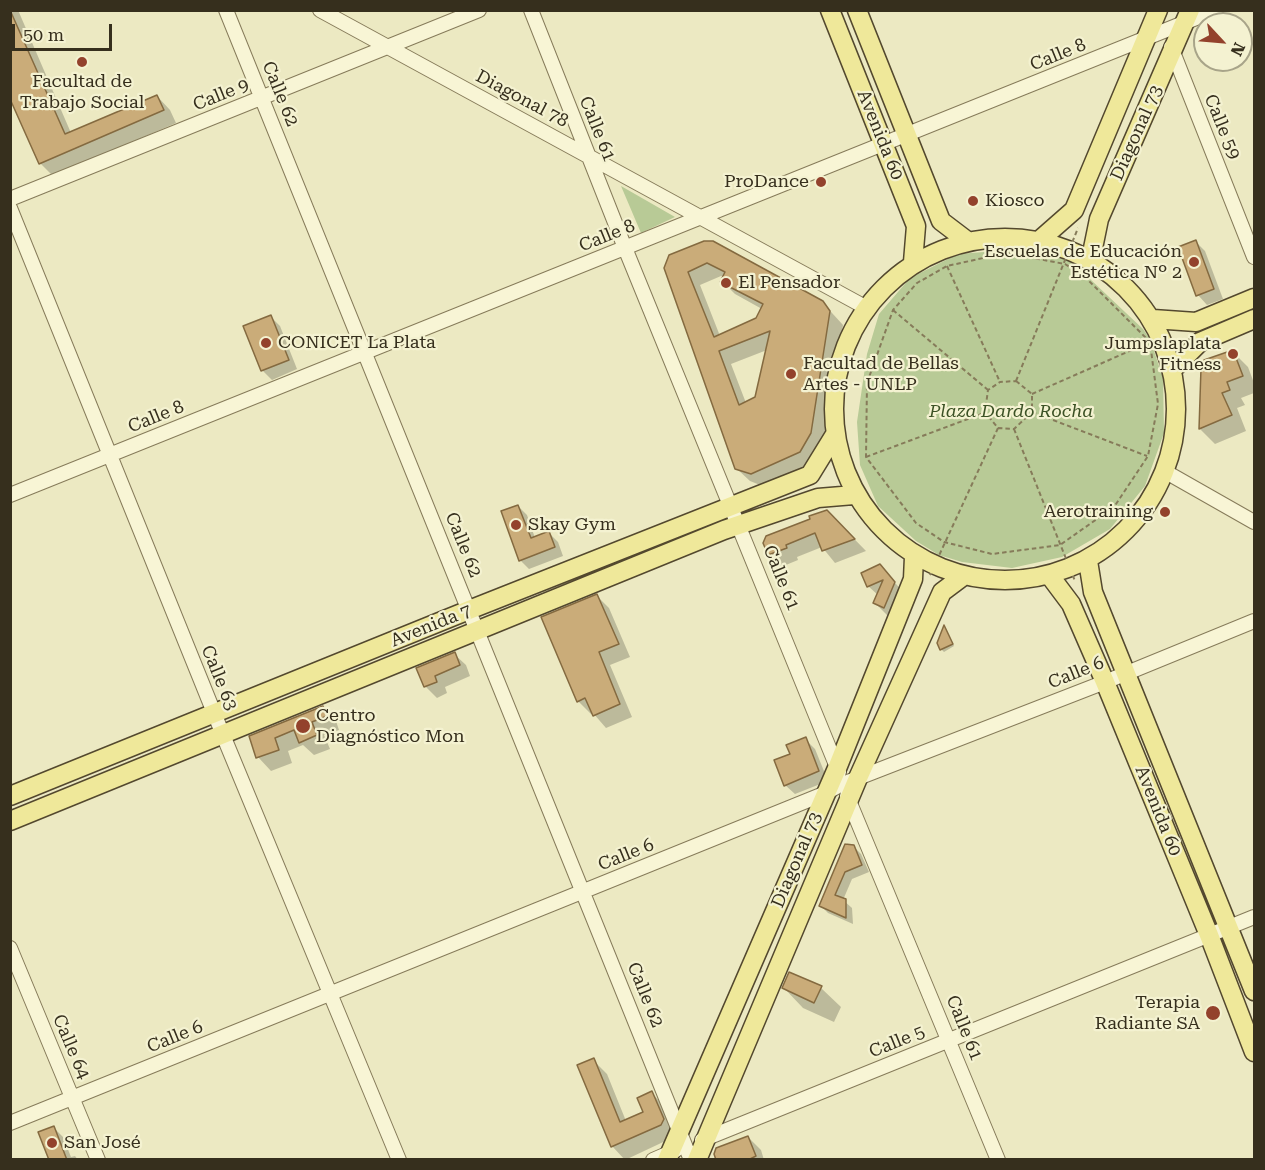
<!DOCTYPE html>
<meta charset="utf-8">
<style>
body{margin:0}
#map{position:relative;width:1265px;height:1170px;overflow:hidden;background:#ece9c2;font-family:"Roboto Serif",serif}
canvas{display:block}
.frame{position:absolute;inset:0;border:12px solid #362f1d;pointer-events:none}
.north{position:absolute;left:1193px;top:12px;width:60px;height:60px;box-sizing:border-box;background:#f4f2d1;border:2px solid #a8a489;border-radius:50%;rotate:116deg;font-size:16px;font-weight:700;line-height:24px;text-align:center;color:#362f1d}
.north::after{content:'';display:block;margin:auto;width:21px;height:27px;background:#93422c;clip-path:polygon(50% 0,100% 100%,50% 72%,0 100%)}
.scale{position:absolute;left:12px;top:24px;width:100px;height:27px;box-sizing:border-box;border:3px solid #362f1d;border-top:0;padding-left:8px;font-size:18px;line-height:21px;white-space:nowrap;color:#362f1d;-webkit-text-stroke:4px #f4f2d1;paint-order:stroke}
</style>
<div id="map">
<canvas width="1265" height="1170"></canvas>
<div class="frame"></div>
<div class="north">N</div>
<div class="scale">50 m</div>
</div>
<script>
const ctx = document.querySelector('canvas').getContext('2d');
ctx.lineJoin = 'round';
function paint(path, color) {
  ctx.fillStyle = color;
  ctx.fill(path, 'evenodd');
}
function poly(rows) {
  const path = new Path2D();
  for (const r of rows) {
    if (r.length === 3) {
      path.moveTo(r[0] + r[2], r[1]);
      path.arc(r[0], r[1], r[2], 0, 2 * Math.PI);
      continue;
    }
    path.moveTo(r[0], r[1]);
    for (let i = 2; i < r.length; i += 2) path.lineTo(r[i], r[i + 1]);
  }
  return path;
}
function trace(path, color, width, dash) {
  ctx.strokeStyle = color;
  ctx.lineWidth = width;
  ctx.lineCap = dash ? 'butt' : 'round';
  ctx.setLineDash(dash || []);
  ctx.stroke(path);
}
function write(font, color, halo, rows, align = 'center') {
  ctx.font = font + ' "Roboto Serif",serif';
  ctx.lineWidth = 4.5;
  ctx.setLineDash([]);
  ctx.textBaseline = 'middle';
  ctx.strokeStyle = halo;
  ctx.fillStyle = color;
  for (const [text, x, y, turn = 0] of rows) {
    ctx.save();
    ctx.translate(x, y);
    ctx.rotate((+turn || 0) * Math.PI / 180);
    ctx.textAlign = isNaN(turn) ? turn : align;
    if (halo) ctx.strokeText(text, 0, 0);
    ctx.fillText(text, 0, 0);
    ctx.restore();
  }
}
const green = poly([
 [621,186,675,217,641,233],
 [1010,250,1060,258,1073,263,1143,329,1150,339,1163,378,1164,433,1145,486,1110,529,1062,557,1012,568,962,562,939,555,916,541,878,506,860,465,857,422,867,354,879,314,910,278,958,254]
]);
const shadow = poly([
 [10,10,18,10,71,133,157,96,170,110,176,123,53,176,40,163,10,95],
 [1195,241,1205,251,1223,299,1207,305,1198,295],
 [704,242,822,302,843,325,824,447,813,464,765,487,750,481,736,468,666,268],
 [721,276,724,277,722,281,735,294,762,309,757,319,720,336,700,285],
 [767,350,757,399,746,403,731,364],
 [270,316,280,326,297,369,272,380,262,370],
 [1233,352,1248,367,1254,383,1254,393,1241,398,1245,405,1237,408,1246,431,1215,444,1200,429,1202,368],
 [518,506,527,515,535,538,549,533,558,542,563,556,529,569,520,560],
 [827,511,866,551,835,563,822,547,797,557,798,560,781,567,769,555],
 [879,566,914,603,904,627,895,623,875,603,878,595,868,586],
 [597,596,609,608,630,657,610,665,632,717,606,728,593,713,591,714,578,701],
 [946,630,954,646,944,652,941,649],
 [454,654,466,665,470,676,445,687,447,693,437,698,425,686],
 [322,708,336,721,339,730,324,735,330,749,314,755,303,745,288,751,292,763,271,771,258,757,251,736],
 [805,739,815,749,828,781,795,794,785,785,792,754],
 [853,846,861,854,869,872,852,879,843,900,852,908,853,924,828,913,820,905],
 [784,988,821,988,841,1007,834,1022,803,1008],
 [593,1060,607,1074,626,1121,645,1113,652,1093,665,1107,676,1136,625,1160,612,1146],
 [54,1128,63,1137,71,1157,75,1156,78,1160,51,1160],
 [748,1137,761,1150,764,1160,718,1160]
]);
const building = poly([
 [10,10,65,134,157,95,164,110,39,164,10,99,10,10],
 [1196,240,1214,289,1196,296,1178,247,1196,240],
 [704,241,713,241,823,301,830,311,811,433,800,452,751,474,735,469,664,268,669,255,704,241],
 [707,263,725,272,720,282,763,304,756,318,714,337,688,272,707,263],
 [770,331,755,397,739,405,719,351,770,331],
 [271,315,289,360,261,371,243,326,271,315],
 [1233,350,1243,376,1227,382,1230,390,1222,393,1232,415,1199,429,1201,368,1204,360,1233,350],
 [518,505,531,538,549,531,555,547,519,561,501,511,518,505],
 [827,510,855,539,822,551,815,533,786,545,787,548,768,555,763,543,766,536,810,519,809,516,827,510],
 [880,564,895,582,884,608,873,603,883,580,867,587,861,573,880,564],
 [597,594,619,644,599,652,620,704,593,716,585,698,577,702,541,617,597,594],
 [944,625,953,644,940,650,937,643,944,625],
 [455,652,460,665,435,676,437,682,424,687,416,668,455,652],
 [323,706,327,716,312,722,317,735,299,743,294,730,275,738,279,750,256,758,249,736,323,706],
 [806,737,819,771,784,786,774,760,790,754,786,745,806,737],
 [845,844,854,845,862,865,845,872,835,895,846,899,846,918,819,906,845,844],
 [789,972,822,986,814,1003,782,988,789,972],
 [594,1058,620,1122,643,1112,637,1098,652,1091,664,1119,661,1125,611,1147,577,1065,594,1058],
 [54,1126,67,1160,49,1160,38,1132,54,1126],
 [748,1136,756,1156,748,1160,716,1160,714,1154,716,1148,748,1136]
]);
const path = poly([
 [1006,253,1065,264,1085,277,1150,342,1158,404,1148,456,1114,507,1060,545,992,554,944,542,916,523,866,457,867,383,893,310,917,283,947,266,1006,253],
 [947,266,1000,382],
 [893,310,988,390],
 [1016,381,1078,228],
 [1016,381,1032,394,1032,412,1014,429,998,428,985,412,988,390,1000,382,1016,381],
 [1032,394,1150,342],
 [1032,412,1147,456],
 [1014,429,1075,581],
 [866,457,984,413],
 [930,575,998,428]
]);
const minor = poly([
 [226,10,691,1160],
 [320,10,865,307],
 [531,10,625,248,839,772],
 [1171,47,1254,257],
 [10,199,479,10],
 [10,208,223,735,399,1160],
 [1166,472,1254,522],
 [10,495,1216,10],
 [847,796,998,1160],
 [10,948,98,1160],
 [10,1123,584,891,826,793,840,785,1105,682,1254,621],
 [702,1140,1254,917],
 [653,1160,676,1150]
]);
const major = poly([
 [830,10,916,226,913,262],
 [857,10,941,221,966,240],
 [1005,409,171],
 [1041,239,1074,210,1158,10],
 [1091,258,1099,219,1190,10],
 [1153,319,1196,322,1254,298],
 [1173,369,1200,342,1254,319],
 [1088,561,1093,592,1254,991],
 [1050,576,1071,604,1105,682,1209,935,1254,1052],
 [10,796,469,610,810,475,834,436],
 [10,821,724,530,818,498,854,495],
 [667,1160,838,766,913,579,914,557],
 [697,1160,858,778,942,592,962,577]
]);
const markers = [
 [82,62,6,"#93422c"],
 [821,182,6,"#93422c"],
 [973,201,6,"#93422c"],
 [1194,262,6,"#93422c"],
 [726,283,6,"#93422c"],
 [266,343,6,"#93422c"],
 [1233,354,6,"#93422c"],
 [791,374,6,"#93422c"],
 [1165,512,6,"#93422c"],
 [516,525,6,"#93422c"],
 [303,726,8,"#93422c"],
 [1213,1013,8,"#93422c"],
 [52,1143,6,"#93422c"]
];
const streetNames = [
 ["Calle 8",1058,55,-22],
 ["Calle 62",280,94,68],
 ["Calle 9",221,95,-22],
 ["Diagonal 78",522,99,28],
 ["Calle 59",1222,127,68],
 ["Calle 61",597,129,68],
 ["Diagonal 73",1137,133,-66],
 ["Avenida 60",880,135,68],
 ["Calle 8",607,236,-22],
 ["Calle 8",156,417,-22],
 ["Calle 62",463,545,68],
 ["Calle 61",781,578,68],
 ["Avenida 7",431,626,-22],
 ["Calle 6",1076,673,-22],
 ["Calle 63",219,678,68],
 ["Avenida 60",1158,811,68],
 ["Calle 6",626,855,-22],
 ["Diagonal 73",797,860,-67],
 ["Calle 62",645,995,68],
 ["Calle 61",964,1028,68],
 ["Calle 6",175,1037,-22],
 ["Calle 5",897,1042,-22],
 ["Calle 64",71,1047,67]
];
const poiNames = [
 ["Facultad de",82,82,"center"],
 ["Trabajo Social",82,103,"center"],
 ["ProDance",809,182,"right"],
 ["Kiosco",985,201],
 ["Escuelas de Educación",1182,252,"right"],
 ["Estética Nº 2",1182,273,"right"],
 ["El Pensador",738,283],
 ["CONICET La Plata",278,343],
 ["Jumpslaplata",1221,344,"right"],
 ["Fitness",1221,365,"right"],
 ["Facultad de Bellas",803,364],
 ["Artes - UNLP",803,385],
 ["Aerotraining",1153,512,"right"],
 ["Skay Gym",528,525],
 ["Centro",316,716],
 ["Diagnóstico Mon",316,737],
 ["Terapia",1200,1003,"right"],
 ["Radiante SA",1200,1024,"right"],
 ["San José",64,1143]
];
const parkNames = [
 ["Plaza Dardo Rocha",1011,412]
];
paint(green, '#b8ca96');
paint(shadow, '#0003');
paint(building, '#caac79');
trace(building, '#846a40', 1.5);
trace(minor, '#867b5a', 16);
trace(major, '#53482e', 21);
trace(path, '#867b5a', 2, [4.5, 3]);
trace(minor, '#f8f5d5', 14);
trace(major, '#efe89a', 18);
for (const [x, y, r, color] of markers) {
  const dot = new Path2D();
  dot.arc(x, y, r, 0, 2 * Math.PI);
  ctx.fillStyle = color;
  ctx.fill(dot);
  trace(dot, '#f4f2d1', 2);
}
write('18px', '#362f1d', '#f4f2d1', streetNames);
write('18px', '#362f1d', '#f4f2d1', poiNames, 'left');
write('italic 18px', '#3c5225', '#f4f2d1', parkNames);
</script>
